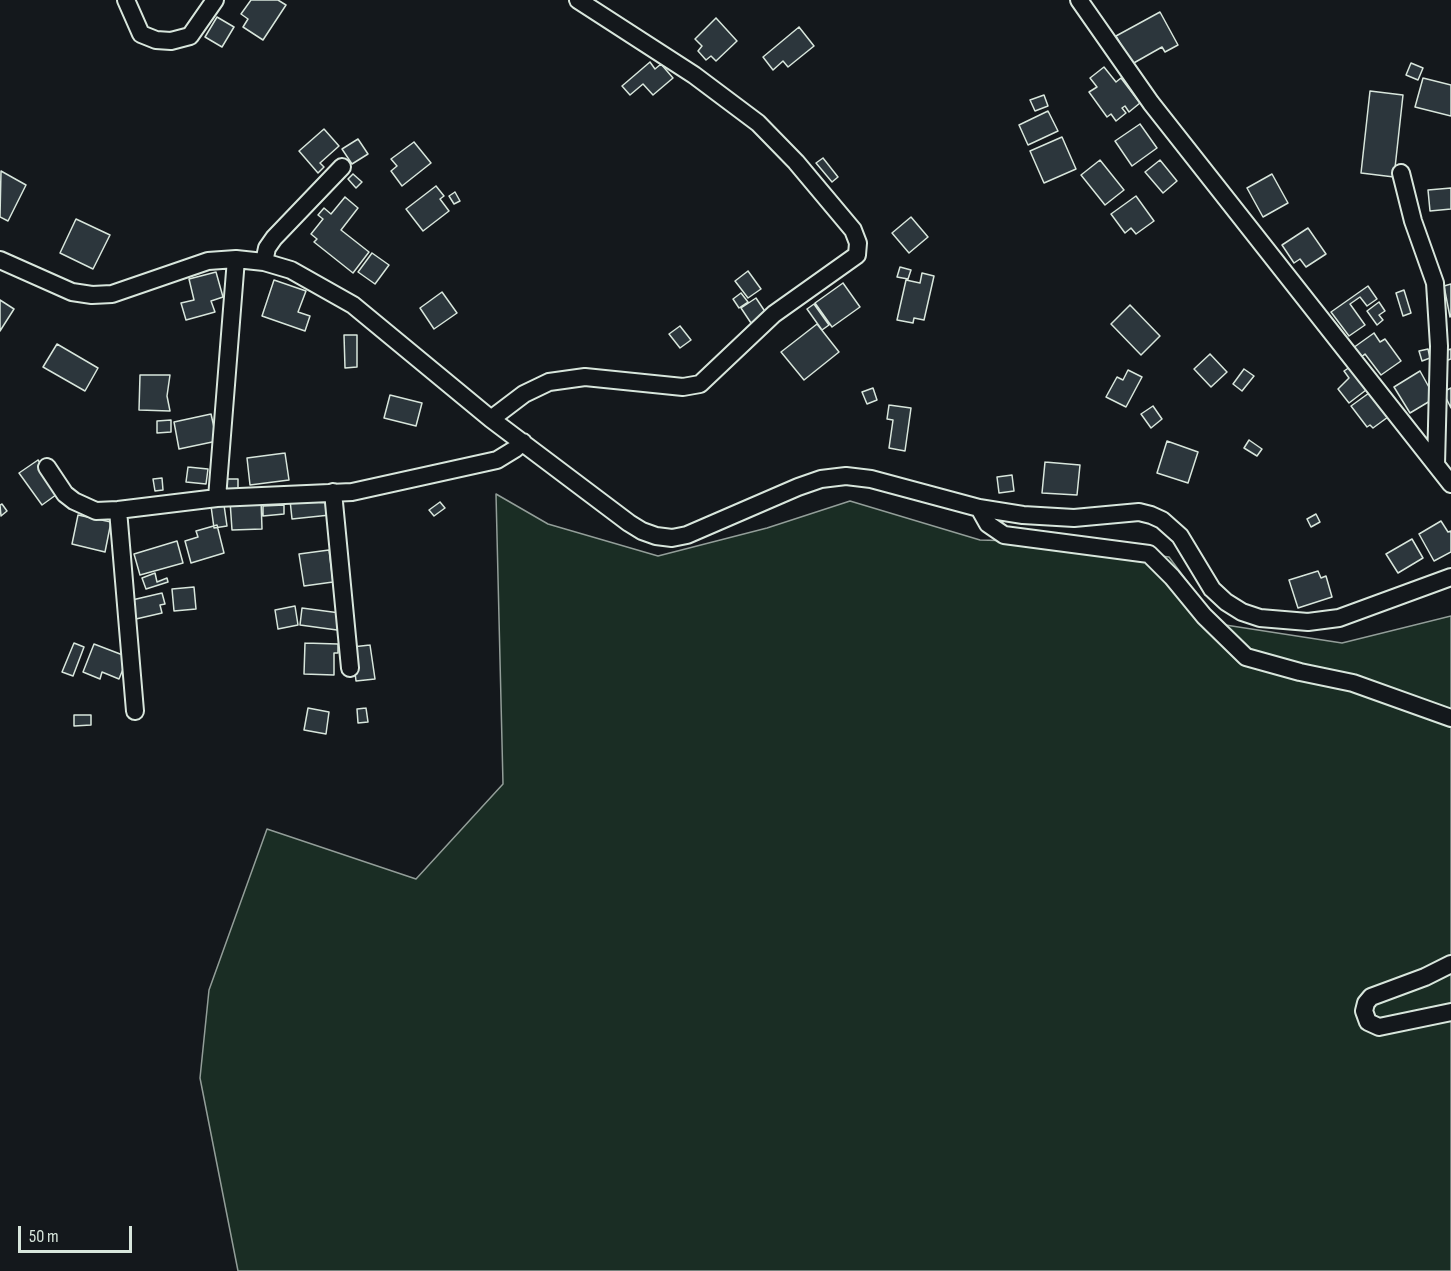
<!DOCTYPE html>
<style>
body{margin:0}
#map{position:relative;width:1451px;height:1271px;overflow:hidden;background:#14181c;font-family:"Sofia Sans Condensed",sans-serif}
canvas{display:block}
.scale{position:absolute;left:18px;top:1226px;width:114px;height:27px;box-sizing:border-box;border:3px solid #d8e6dc;border-top:0;padding-left:8px;font-size:18px;line-height:21px;white-space:nowrap;color:#d8e6dc;-webkit-text-stroke:4px #14181c;paint-order:stroke}
</style>
<div id="map">
<canvas width="1451" height="1271"></canvas>
<div class="scale">50 m</div>
</div>
<script>
const ctx = document.querySelector('canvas').getContext('2d');
ctx.lineJoin = 'round';
function paint(path, color) {
  ctx.fillStyle = color;
  ctx.fill(path, 'evenodd');
}
function poly(rows) {
  const path = new Path2D();
  for (const r of rows) {
    path.moveTo(r[0], r[1]);
    for (let i = 2; i < r.length; i += 2) path.lineTo(r[i], r[i + 1]);
  }
  return path;
}
function trace(path, color, width, dash) {
  ctx.strokeStyle = color;
  ctx.lineWidth = width;
  ctx.lineCap = dash ? 'butt' : 'round';
  ctx.setLineDash(dash || []);
  ctx.stroke(path);
}
const green = poly([
 [496,494,548,524,658,556,767,528,850,501,980,540,1050,542,1169,557,1219,624,1342,643,1451,616,1451,1271,238,1271,200,1078,209,990,267,829,416,879,503,784,496,494]
]);
const building = poly([
 [251,0,278,0,286,5,263,40,243,27,248,19,241,14,251,0],
 [1160,12,1178,45,1165,52,1162,47,1132,64,1116,36,1160,12],
 [217,17,234,27,222,47,205,37,217,17],
 [716,18,737,41,716,61,711,56,706,60,698,51,702,46,695,39,716,18],
 [799,27,814,46,788,67,783,61,773,70,763,57,799,27],
 [650,62,655,69,661,64,673,78,653,95,643,84,630,95,622,86,650,62],
 [1411,63,1423,68,1418,80,1406,75,1411,63],
 [1104,67,1116,82,1121,78,1140,103,1129,112,1125,106,1122,108,1126,113,1116,121,1111,114,1107,117,1089,92,1097,87,1090,78,1104,67],
 [1423,78,1451,85,1451,116,1415,107,1423,78],
 [1370,91,1403,95,1394,177,1361,173,1370,91],
 [1044,95,1048,106,1035,111,1030,100,1044,95],
 [1048,111,1058,131,1028,145,1019,125,1048,111],
 [1140,124,1157,148,1132,166,1115,141,1140,124],
 [324,129,339,146,320,163,324,167,318,173,299,151,324,129],
 [1062,137,1076,169,1044,183,1030,151,1062,137],
 [358,139,368,154,352,164,342,149,358,139],
 [414,142,431,163,402,186,391,171,397,166,391,159,414,142],
 [823,158,838,177,832,182,816,163,823,158],
 [1100,160,1124,190,1105,205,1081,175,1100,160],
 [1160,160,1177,181,1163,193,1145,172,1160,160],
 [1,171,26,185,8,221,0,217,1,171],
 [353,174,362,182,356,188,348,179,353,174],
 [1272,174,1288,203,1263,217,1247,188,1272,174],
 [436,186,444,196,440,199,449,211,423,231,406,209,436,186],
 [1451,188,1451,209,1430,211,1428,190,1451,188],
 [455,192,460,201,454,204,449,196,455,192],
 [1136,196,1154,221,1136,234,1131,228,1125,233,1111,214,1136,196],
 [345,197,358,208,341,230,369,252,353,273,314,242,317,239,311,234,323,219,318,215,324,208,331,214,345,197],
 [911,217,928,237,909,253,892,233,911,217],
 [76,219,110,235,93,269,60,253,76,219],
 [1308,228,1326,254,1306,267,1300,259,1294,263,1282,245,1308,228],
 [372,253,389,265,375,284,358,272,372,253],
 [900,267,911,270,908,279,897,277,900,267],
 [748,271,761,289,748,298,735,281,748,271],
 [216,272,223,297,211,301,215,312,186,320,181,303,194,300,189,279,216,272],
 [922,273,934,276,924,320,914,318,913,323,897,320,906,280,920,283,922,273],
 [274,280,306,291,298,312,310,316,305,331,262,316,274,280],
 [843,283,860,307,832,327,815,303,843,283],
 [1451,284,1451,316,1450,317,1444,286,1451,284],
 [1368,286,1377,299,1367,306,1360,297,1350,304,1365,325,1349,336,1331,312,1368,286],
 [1404,290,1411,313,1403,316,1396,293,1404,290],
 [442,292,457,313,434,329,420,308,442,292],
 [741,293,748,302,739,308,733,299,741,293],
 [756,298,766,313,751,323,741,308,756,298],
 [0,300,14,309,0,331,0,300],
 [1379,302,1385,311,1379,315,1383,320,1377,325,1367,311,1379,302],
 [814,304,829,325,822,330,807,309,814,304],
 [1130,305,1160,336,1141,355,1111,324,1130,305],
 [817,324,839,352,804,380,781,352,817,324],
 [680,326,691,340,680,348,669,334,680,326],
 [1374,333,1380,342,1385,339,1401,361,1381,375,1365,354,1360,358,1353,348,1374,333],
 [344,335,357,335,357,367,345,368,344,335],
 [57,344,98,368,85,391,43,367,57,344],
 [1428,349,1430,358,1422,361,1419,351,1428,349],
 [1451,349,1451,359,1445,361,1442,352,1451,349],
 [1210,354,1227,372,1211,387,1194,369,1210,354],
 [1353,365,1370,387,1349,403,1338,389,1349,378,1344,371,1353,365],
 [1244,369,1254,376,1242,391,1233,384,1244,369],
 [1128,370,1142,377,1126,407,1106,397,1117,377,1123,380,1128,370],
 [1420,371,1435,398,1410,413,1394,387,1420,371],
 [140,375,170,375,167,396,170,411,139,410,140,375],
 [873,388,877,400,867,404,862,392,873,388],
 [1451,388,1451,408,1443,392,1451,388],
 [1369,393,1388,417,1373,428,1370,425,1367,427,1351,406,1369,393],
 [390,395,422,403,416,426,384,418,390,395],
 [889,405,911,408,905,451,889,448,893,420,887,419,889,405],
 [1153,406,1162,419,1151,428,1141,414,1153,406],
 [211,414,217,441,179,449,174,422,211,414],
 [171,420,171,432,157,433,157,421,171,420],
 [1249,440,1262,449,1257,456,1244,448,1249,440],
 [1167,441,1198,452,1188,483,1157,473,1167,441],
 [285,453,289,480,250,485,247,458,285,453],
 [38,460,60,492,42,505,19,473,38,460],
 [1045,462,1080,465,1077,495,1042,493,1045,462],
 [188,467,208,469,206,484,186,482,188,467],
 [1012,475,1014,491,999,493,997,477,1012,475],
 [162,478,163,490,155,491,153,479,162,478],
 [227,479,238,479,238,492,227,492,227,479],
 [329,497,330,515,292,519,290,500,329,497],
 [261,499,262,529,232,530,230,501,261,499],
 [440,502,445,508,434,516,429,510,440,502],
 [2,504,7,511,1,516,0,505,2,504],
 [224,505,227,526,214,528,211,506,224,505],
 [284,505,284,514,263,516,263,506,284,505],
 [1316,514,1320,522,1311,527,1307,519,1316,514],
 [78,515,111,522,105,552,72,544,78,515],
 [1441,521,1448,532,1451,531,1451,552,1434,561,1419,534,1441,521],
 [217,525,224,553,191,563,185,541,198,537,196,531,217,525],
 [1412,539,1423,558,1398,573,1386,554,1412,539],
 [177,541,183,563,140,575,134,554,177,541],
 [329,550,333,582,304,586,299,554,329,550],
 [1318,571,1321,578,1326,576,1332,597,1298,608,1289,580,1318,571],
 [155,573,157,582,167,578,168,582,146,589,142,578,155,573],
 [194,587,196,609,174,611,172,589,194,587],
 [162,593,165,604,160,605,162,613,136,619,132,600,162,593],
 [295,606,298,625,278,629,275,610,295,606],
 [302,608,340,613,337,630,300,625,302,608],
 [74,643,84,647,73,676,62,672,74,643],
 [305,643,338,644,338,653,334,653,334,675,304,674,305,643],
 [94,644,128,657,119,679,102,672,100,679,83,672,94,644],
 [370,645,375,679,356,681,352,647,370,645],
 [308,708,329,712,326,734,304,730,308,708],
 [366,708,368,722,358,723,357,709,366,708],
 [74,715,91,715,91,725,74,726,74,715]
]);
const minor = poly([
 [126,0,141,34,156,40,171,41,190,36,215,0],
 [1079,0,1151,103,1451,484],
 [1401,173,1413,221,1435,283,1439,346,1436,465],
 [0,260,72,292,92,295,112,294,208,261,236,259,264,262,291,270,353,305,491,419,629,523,642,531,656,536,672,538,687,535,798,487,821,479,846,476,871,479,979,508,1023,515,1074,518,1139,512,1151,515,1162,520,1180,536,1212,589,1226,602,1242,612,1260,618,1308,622,1339,618,1451,577],
 [264,262,267,248,274,238,342,167],
 [491,419,524,394,549,382,585,377,683,387,700,384,774,314,857,255,858,243,853,230,796,162,758,123,694,75,578,0],
 [47,467,65,494,74,501,96,511,118,510,217,498,352,492,497,460,515,449,523,442],
 [333,492,350,668],
 [217,498,236,259],
 [979,508,988,524,1004,535,1149,554,1172,577,1204,616,1246,657,1300,672,1353,683,1451,718],
 [118,510,135,711],
 [1451,964,1425,977,1371,997,1366,1003,1364,1011,1368,1022,1379,1027,1451,1012]
]);
paint(green, '#1a2d24');
trace(green, '#939e99', 1.5);
paint(building, '#2c363c');
trace(building, '#d8e6dc', 1.5);
trace(minor, '#d8e6dc', 20);
trace(minor, '#14181c', 16);
</script>
